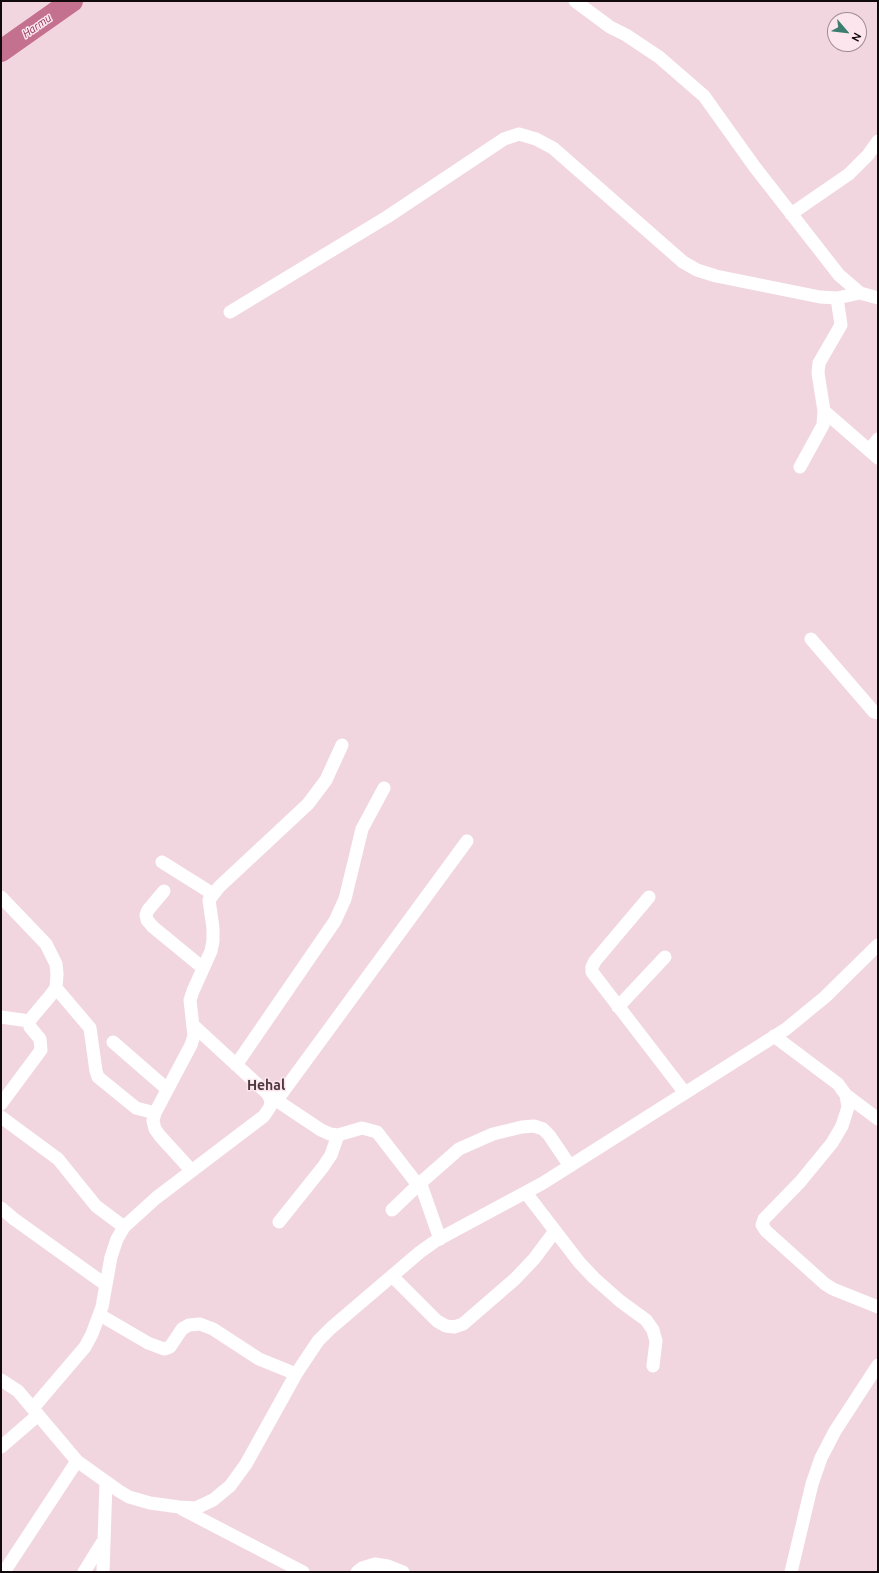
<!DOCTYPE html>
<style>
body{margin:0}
#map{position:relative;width:879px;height:1573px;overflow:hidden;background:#f2d6df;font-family:Ubuntu,sans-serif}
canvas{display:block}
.frame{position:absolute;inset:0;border:2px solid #12090d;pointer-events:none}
.north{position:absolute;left:827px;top:12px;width:40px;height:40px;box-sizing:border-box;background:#fce5ec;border:1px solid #9e8d93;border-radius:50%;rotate:118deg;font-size:11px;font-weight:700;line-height:16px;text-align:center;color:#12090d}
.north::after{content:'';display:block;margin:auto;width:14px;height:18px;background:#3b7d6e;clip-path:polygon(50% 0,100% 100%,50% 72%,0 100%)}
</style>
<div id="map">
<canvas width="879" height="1573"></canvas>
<div class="frame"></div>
<div class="north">N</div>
</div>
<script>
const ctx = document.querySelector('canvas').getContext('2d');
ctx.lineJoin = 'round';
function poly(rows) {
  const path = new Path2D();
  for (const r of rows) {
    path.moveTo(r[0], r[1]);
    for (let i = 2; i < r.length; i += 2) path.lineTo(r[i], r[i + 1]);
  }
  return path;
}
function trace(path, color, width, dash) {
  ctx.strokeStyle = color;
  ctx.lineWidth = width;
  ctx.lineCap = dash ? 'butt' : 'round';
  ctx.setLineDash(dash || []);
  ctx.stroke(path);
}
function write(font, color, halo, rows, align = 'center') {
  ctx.font = font + ' Ubuntu,sans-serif';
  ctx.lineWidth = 3;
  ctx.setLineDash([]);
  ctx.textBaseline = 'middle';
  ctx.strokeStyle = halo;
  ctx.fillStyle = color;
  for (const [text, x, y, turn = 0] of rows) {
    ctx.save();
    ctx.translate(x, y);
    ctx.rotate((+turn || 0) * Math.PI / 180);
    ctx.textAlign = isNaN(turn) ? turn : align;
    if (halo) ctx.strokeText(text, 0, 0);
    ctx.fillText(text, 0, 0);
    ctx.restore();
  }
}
const river = poly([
 [1,51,72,1]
]);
const minor = poly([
 [575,1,610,27,626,35,659,57,704,96,754,166,839,275,860,293,878,298],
 [791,214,849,174,868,155,878,141],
 [230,312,387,217,504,139,519,134,536,139,553,148,683,262,697,270,716,276,820,297,837,298,860,293],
 [824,411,878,458],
 [869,450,878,439],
 [800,467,823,425,824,411,818,373,819,363,841,325,837,298],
 [811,639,874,712,878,713],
 [162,862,213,894],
 [164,891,148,910,146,915,147,920,153,927,203,968],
 [1,897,46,944,56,964,57,974,56,988,50,996,29,1021,30,1027,40,1039,41,1050,1,1104],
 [649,897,595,961,592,967,592,972,685,1093],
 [56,988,90,1028,96,1071,98,1077,136,1108,155,1113],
 [618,1007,665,957],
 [1,1017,29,1021],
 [774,1036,838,1084,846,1095,848,1107,842,1126,832,1143,800,1182,764,1219,762,1225,766,1231,825,1284,833,1289,878,1307],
 [113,1042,167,1089],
 [236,1065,335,921,345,899,362,829,384,788],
 [846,1095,878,1119],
 [270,1096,321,1130,330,1134,338,1135,362,1128,377,1132,418,1185],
 [277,1100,467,841],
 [1,1117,58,1159,96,1206,124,1227],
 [191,1170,160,1136,155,1129,153,1121,155,1113,191,1045,194,1036,190,1000,193,991,211,951,213,941,213,928,209,900,219,887,308,804,326,780,342,745],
 [420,1182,440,1239],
 [526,1193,579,1262,594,1278,620,1301,646,1320,653,1330,656,1341,653,1366],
 [1,1208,14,1219,106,1285],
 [392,1210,418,1185,459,1149,493,1134,522,1127,534,1126,543,1129,549,1135,570,1166],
 [279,1222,323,1167,331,1155,338,1135],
 [392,1276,437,1321,446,1326,454,1327,463,1324,515,1279,534,1259,555,1231],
 [100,1315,148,1343,164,1349,170,1347,182,1329,189,1325,200,1324,213,1329,259,1359,296,1374],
 [1,1380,18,1391,77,1461,119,1491,129,1497,150,1503,179,1507,196,1508,213,1500,230,1486,246,1464,296,1374,318,1341,331,1328,420,1252,437,1240,543,1183,786,1029,825,997,878,945],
 [33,1408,85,1347,92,1334,102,1307,111,1257,117,1239,124,1227,156,1198,264,1116,270,1107,271,1101,268,1094,194,1026],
 [1,1447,38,1415],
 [182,1509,303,1572],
 [4,1572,77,1461],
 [84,1572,102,1543],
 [103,1572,106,1482],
 [357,1572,362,1568,375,1564,388,1566,403,1572],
 [791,1572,812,1484,821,1458,835,1431,878,1365]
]);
const waterNames = [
 ["Harmu",37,26,-35]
];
const districtNames = [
 ["Hehal",266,1085]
];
trace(river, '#c47190', 22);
trace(minor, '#fff', 13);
write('italic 11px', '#8f2b58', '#fce5ec', waterNames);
write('bold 14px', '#4e383f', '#fce5ec', districtNames);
</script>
